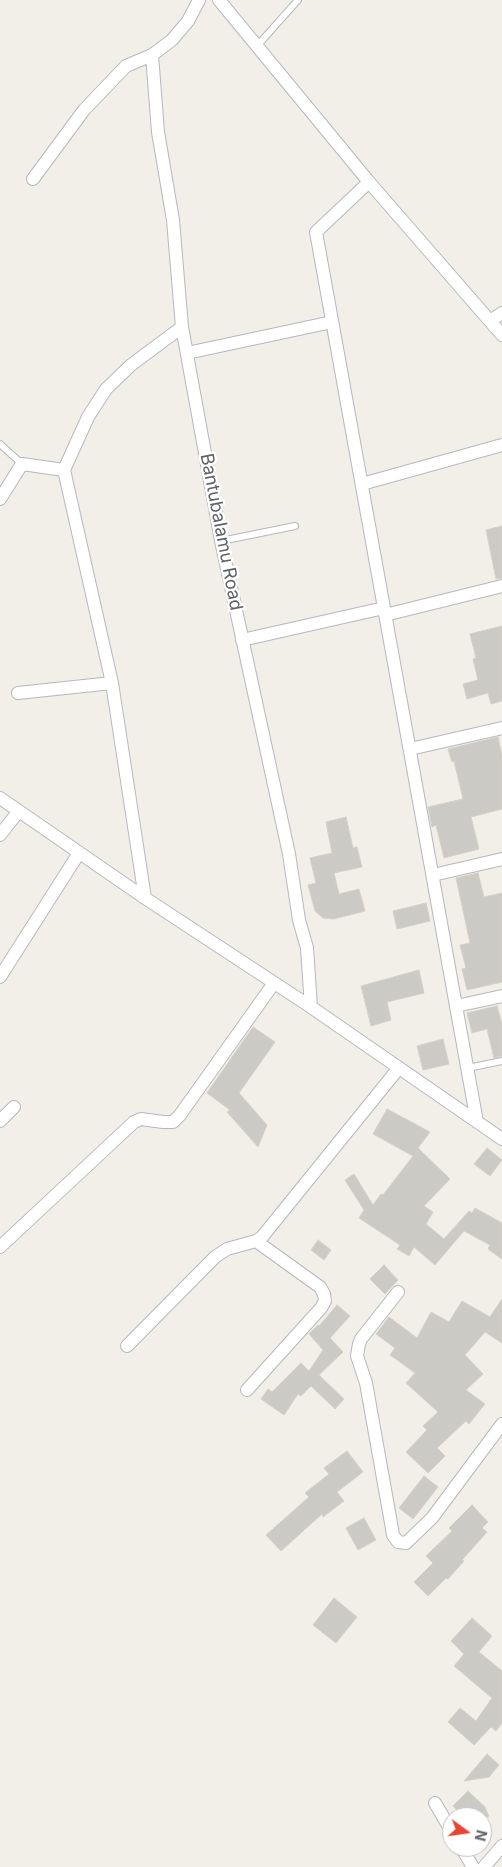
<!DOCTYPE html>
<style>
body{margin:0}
#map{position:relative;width:502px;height:1867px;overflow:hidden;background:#f1efe8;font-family:Inter,sans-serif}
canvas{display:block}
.north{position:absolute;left:442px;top:1807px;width:50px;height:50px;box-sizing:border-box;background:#fff;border:1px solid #bfc1c3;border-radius:50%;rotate:104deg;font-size:14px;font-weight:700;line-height:20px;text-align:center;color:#5f6368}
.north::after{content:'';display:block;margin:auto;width:18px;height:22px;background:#ea4335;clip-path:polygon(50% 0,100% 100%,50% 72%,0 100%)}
</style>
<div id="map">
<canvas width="502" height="1867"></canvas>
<div class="north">N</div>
</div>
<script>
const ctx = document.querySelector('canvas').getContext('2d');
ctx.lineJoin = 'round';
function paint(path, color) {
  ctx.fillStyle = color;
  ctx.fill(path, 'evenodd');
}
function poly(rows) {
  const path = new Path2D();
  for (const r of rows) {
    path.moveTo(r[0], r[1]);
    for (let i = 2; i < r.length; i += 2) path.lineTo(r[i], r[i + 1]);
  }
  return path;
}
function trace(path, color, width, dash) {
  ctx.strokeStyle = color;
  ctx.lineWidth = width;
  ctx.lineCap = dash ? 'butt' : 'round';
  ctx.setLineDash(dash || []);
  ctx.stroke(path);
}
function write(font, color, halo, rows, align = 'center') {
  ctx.font = font + ' Inter,sans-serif';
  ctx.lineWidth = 4.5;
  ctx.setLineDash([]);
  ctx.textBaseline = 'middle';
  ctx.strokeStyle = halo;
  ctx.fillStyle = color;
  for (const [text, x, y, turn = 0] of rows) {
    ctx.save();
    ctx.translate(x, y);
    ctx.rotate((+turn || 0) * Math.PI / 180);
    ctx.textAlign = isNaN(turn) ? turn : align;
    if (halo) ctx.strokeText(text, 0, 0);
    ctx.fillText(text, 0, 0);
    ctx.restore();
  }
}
const building = poly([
 [502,526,502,578,496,579,486,530,502,526],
 [502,626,502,701,491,704,488,693,467,699,463,684,478,680,473,659,476,658,470,634,502,626],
 [498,737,502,756,502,809,471,817,479,849,444,858,436,825,432,827,428,807,463,799,454,761,452,762,448,749,498,737],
 [346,817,353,848,357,847,362,867,334,873,339,894,359,889,365,911,334,919,323,918,315,911,308,885,316,883,310,858,332,853,326,822,346,817],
 [478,873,484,897,502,893,502,982,467,990,462,969,466,968,460,945,470,943,456,878,478,873],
 [426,903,430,921,397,929,393,911,426,903],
 [419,970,424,993,387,1002,391,1020,371,1026,361,986,419,970],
 [497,1006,502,1024,502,1056,494,1058,487,1029,472,1033,467,1013,497,1006],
 [253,1027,275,1042,239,1093,267,1125,258,1147,227,1112,230,1110,207,1093,253,1027],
 [443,1039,449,1064,423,1070,417,1046,443,1039],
 [387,1109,430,1132,418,1148,450,1179,424,1206,433,1212,426,1224,444,1239,469,1211,472,1213,475,1208,502,1223,502,1259,488,1249,490,1245,464,1231,435,1265,414,1247,409,1256,397,1249,400,1245,359,1218,364,1210,345,1180,354,1174,373,1205,381,1194,383,1195,413,1156,373,1134,387,1109],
 [487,1148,502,1160,490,1176,474,1164,487,1148],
 [318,1240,331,1250,324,1260,311,1250,318,1240],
 [384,1265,398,1280,385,1294,370,1279,384,1265],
 [502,1299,502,1343,485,1332,465,1355,483,1374,466,1390,485,1404,469,1424,466,1421,437,1448,445,1456,428,1473,406,1452,427,1430,423,1426,438,1412,406,1383,415,1373,390,1355,395,1348,376,1334,389,1317,417,1338,431,1312,449,1322,462,1301,490,1317,502,1299],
 [337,1305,350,1316,330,1338,343,1352,319,1375,344,1399,335,1409,311,1386,301,1396,298,1394,284,1415,261,1399,268,1389,272,1392,301,1363,309,1371,323,1350,309,1334,318,1325,319,1326,337,1305],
 [347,1451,363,1472,337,1492,344,1501,323,1517,322,1514,281,1551,266,1535,309,1497,305,1493,329,1474,324,1468,347,1451],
 [424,1476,438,1487,413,1519,399,1508,424,1476],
 [472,1505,488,1522,482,1528,487,1532,462,1560,464,1561,448,1579,446,1578,428,1596,414,1582,433,1563,426,1556,452,1531,449,1528,472,1505],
 [364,1518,376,1540,358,1550,346,1528,364,1518],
 [334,1598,357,1617,336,1643,313,1625,334,1598],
 [472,1618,492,1636,479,1652,502,1671,502,1723,496,1731,491,1727,474,1745,448,1722,460,1708,476,1721,492,1698,454,1666,464,1654,451,1641,472,1618],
 [487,1754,499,1765,489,1777,464,1781,487,1754],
 [468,1791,485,1807,489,1817,464,1817,453,1806,468,1791]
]);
const lane = poly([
 [257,46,298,0],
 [0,444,22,464],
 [221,541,295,526],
 [468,1068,502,1061]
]);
const street = poly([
 [219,0,369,182,502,335],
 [152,55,158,132,173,220,182,327,221,541,289,854,299,920,307,948,311,1007],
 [33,179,84,110,126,66,152,55,172,40,188,21,199,0],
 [369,182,316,232,477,1122],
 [490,321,502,313],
 [187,353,332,322],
 [362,484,502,445],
 [0,499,22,464,64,470],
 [385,615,502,586],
 [242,640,384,608],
 [18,693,112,683],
 [410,749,502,728],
 [0,798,145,898,311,1007,502,1139],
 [0,835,18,812],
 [433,875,502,859],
 [145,898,112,683,64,470,88,417,106,389,131,365,182,327],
 [0,977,79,853],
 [456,1006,502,996],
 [0,1121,14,1107],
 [0,1247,134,1122,141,1119,163,1122,173,1122,180,1115,274,983],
 [398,1292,361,1339,359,1344,357,1356,366,1383,391,1523,393,1535,398,1542,406,1543,432,1518,502,1424],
 [127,1346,215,1257,227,1249,256,1241,262,1237,398,1069],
 [247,1390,321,1308,325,1301,324,1294,320,1287,256,1241],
 [435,1803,452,1832],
 [461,1847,473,1867],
 [484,1867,502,1846]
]);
const streetNames = [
 ["Bantubalamu Road",221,532,79]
];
paint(building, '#cccac5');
trace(building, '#d6d1c6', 1);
trace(lane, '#b5b8bc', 8);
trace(street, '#b5b8bc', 14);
trace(lane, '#fff', 6);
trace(street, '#fff', 12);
write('18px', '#5f6368', '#fff', streetNames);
</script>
